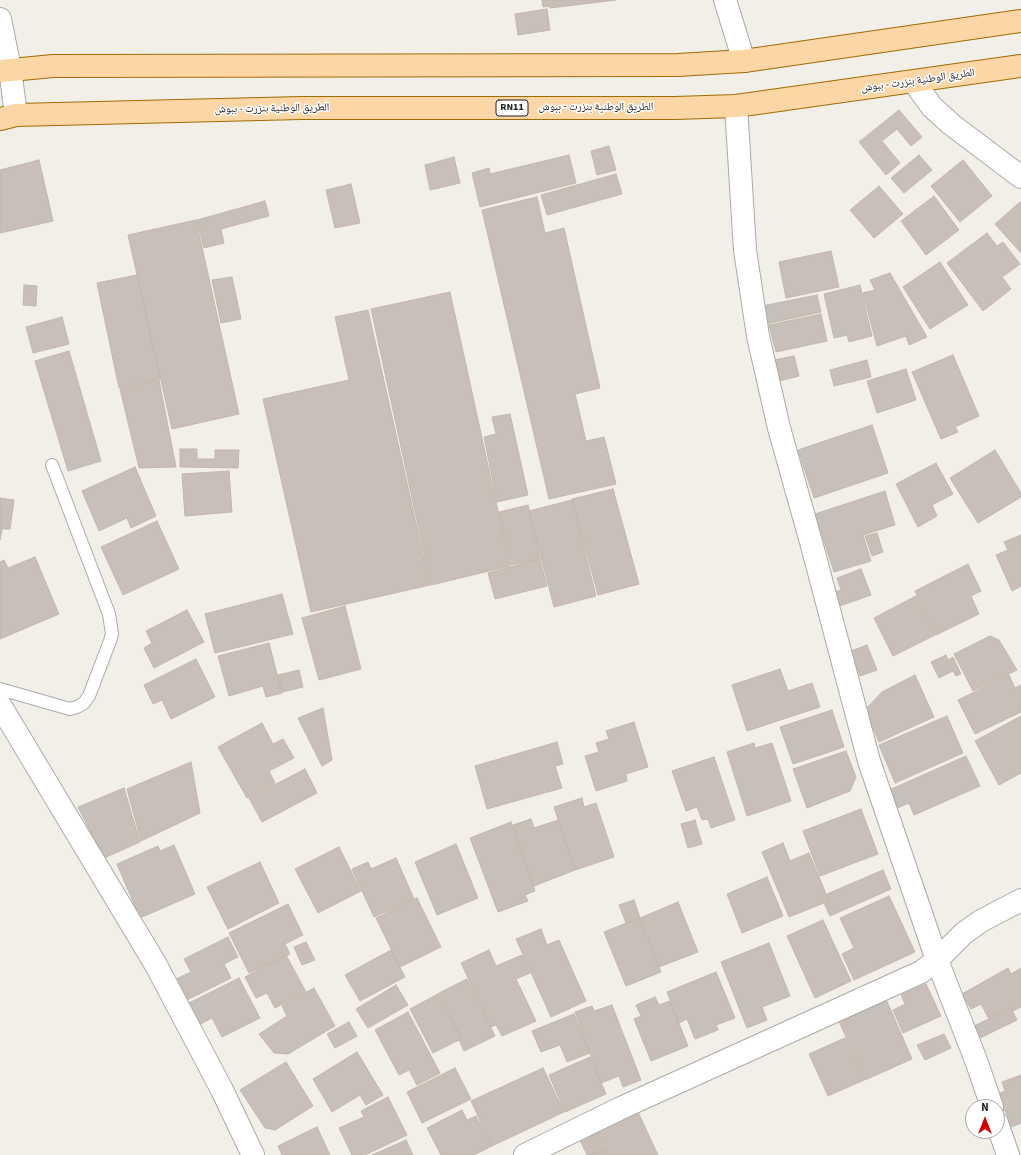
<!DOCTYPE html>
<meta charset="utf-8">
<style>
body{margin:0}
#map{position:relative;width:1021px;height:1155px;overflow:hidden;background:#f2efe9;font-family:"Source Sans 3",sans-serif}
canvas{display:block}
.north{position:absolute;left:965px;top:1099px;width:40px;height:40px;box-sizing:border-box;background:#fff;border:1px solid #a7a7a7;border-radius:50%;rotate:0deg;font-size:11px;font-weight:700;line-height:16px;text-align:center;color:#222}
.north::after{content:'';display:block;margin:auto;width:14px;height:18px;background:#d40000;clip-path:polygon(50% 0,100% 100%,50% 72%,0 100%)}
</style>
<div id="map">
<canvas width="1021" height="1155"></canvas>
<div class="north">N</div>
</div>
<script>
const ctx = document.querySelector('canvas').getContext('2d');
ctx.lineJoin = 'round';
function paint(path, color) {
  ctx.fillStyle = color;
  ctx.fill(path, 'evenodd');
}
function poly(rows) {
  const path = new Path2D();
  for (const r of rows) {
    path.moveTo(r[0], r[1]);
    for (let i = 2; i < r.length; i += 2) path.lineTo(r[i], r[i + 1]);
  }
  return path;
}
function trace(path, color, width, dash) {
  ctx.strokeStyle = color;
  ctx.lineWidth = width;
  ctx.lineCap = dash ? 'butt' : 'round';
  ctx.setLineDash(dash || []);
  ctx.stroke(path);
}
function write(font, color, halo, rows, align = 'center') {
  ctx.font = font + ' "Source Sans 3","Noto Naskh Arabic",sans-serif';
  ctx.lineWidth = 3;
  ctx.setLineDash([]);
  ctx.textBaseline = 'middle';
  ctx.strokeStyle = halo;
  ctx.fillStyle = color;
  for (const [text, x, y, turn = 0] of rows) {
    ctx.save();
    ctx.translate(x, y);
    ctx.rotate((+turn || 0) * Math.PI / 180);
    ctx.textAlign = isNaN(turn) ? turn : align;
    if (halo) ctx.strokeText(text, 0, 0);
    ctx.fillText(text, 0, 0);
    ctx.restore();
  }
}
const building = poly([
 [542,0,616,0,550,8,550,6,543,7,542,0],
 [547,9,550,30,518,35,515,14,547,9],
 [899,110,922,137,911,146,897,129,882,141,900,163,886,175,859,142,899,110],
 [609,146,616,170,597,175,591,151,609,146],
 [569,155,576,183,480,207,472,173,489,168,490,174,569,155],
 [919,155,932,170,904,193,891,178,919,155],
 [454,157,460,183,430,190,425,165,454,157],
 [39,160,53,221,0,233,0,170,39,160],
 [963,160,992,196,960,222,931,186,963,160],
 [616,174,622,194,547,215,541,195,616,174],
 [351,184,360,223,335,228,326,190,351,184],
 [879,186,903,214,874,238,850,210,879,186],
 [934,196,959,230,926,255,901,221,934,196],
 [537,197,545,233,564,228,600,388,575,394,586,441,604,437,616,484,549,499,482,210,537,197],
 [265,201,269,216,221,229,224,243,204,248,197,220,265,201],
 [1020,202,1021,204,1021,253,995,224,1020,202],
 [196,220,239,414,172,429,128,235,196,220],
 [987,233,997,246,1003,242,1020,264,1002,277,1011,289,983,311,947,263,987,233],
 [831,251,839,287,786,298,779,262,831,251],
 [940,262,968,305,930,329,903,287,940,262],
 [890,273,927,337,909,345,906,336,877,346,863,293,875,290,870,280,890,273],
 [137,275,160,379,119,388,97,283,137,275],
 [232,277,241,319,221,323,212,280,232,277],
 [24,285,37,286,36,306,23,305,24,285],
 [860,285,872,336,849,342,847,335,834,338,824,294,860,285],
 [450,292,510,566,431,585,371,309,450,292],
 [817,295,821,312,766,324,762,306,817,295],
 [368,310,430,585,311,612,263,399,349,380,335,317,368,310],
 [821,314,827,341,776,352,769,325,821,314],
 [62,317,69,344,33,353,26,327,62,317],
 [69,351,101,461,68,471,35,361,69,351],
 [953,355,979,416,955,427,958,432,941,439,912,372,953,355],
 [794,356,799,376,779,381,774,360,794,356],
 [867,360,871,377,834,386,830,370,867,360],
 [906,369,916,400,877,413,867,381,906,369],
 [159,380,176,467,139,468,120,389,159,380],
 [510,414,528,495,497,502,484,437,496,434,492,417,510,414],
 [872,425,888,473,814,498,798,450,872,425],
 [180,449,197,449,197,459,215,459,215,450,239,450,238,468,180,467,180,449],
 [995,450,1021,493,1021,497,978,523,950,478,995,450],
 [936,463,953,494,932,505,937,516,918,527,896,484,936,463],
 [135,467,156,516,131,528,127,518,99,531,82,491,135,467],
 [229,471,232,512,185,516,182,474,229,471],
 [613,489,639,584,598,595,572,499,613,489],
 [885,491,895,525,863,535,871,561,834,572,815,514,885,491],
 [0,498,14,500,10,529,2,529,0,540,0,498],
 [572,500,596,596,554,607,529,511,572,500],
 [528,505,540,559,511,565,499,512,528,505],
 [157,521,179,569,123,595,101,547,157,521],
 [877,533,883,552,872,556,865,536,877,533],
 [1021,535,1021,586,1012,591,996,555,1008,550,1004,542,1021,535],
 [35,557,59,614,0,639,0,562,4,560,8,568,35,557],
 [540,559,547,586,495,599,488,573,540,559],
 [968,564,981,591,971,596,979,614,936,635,915,591,968,564],
 [861,569,871,595,837,607,832,593,841,590,837,578,861,569],
 [282,594,293,634,215,653,205,614,282,594],
 [916,596,935,635,893,656,874,618,916,596],
 [345,606,361,669,319,680,302,618,345,606],
 [187,610,204,642,154,668,144,648,152,643,146,631,187,610],
 [990,636,999,640,1017,670,973,691,954,654,990,636],
 [269,643,282,693,266,697,263,686,229,696,218,656,269,643],
 [867,645,877,670,860,676,851,651,867,645],
 [946,655,948,660,953,657,961,674,956,676,953,671,939,678,931,662,946,655],
 [196,659,215,697,171,719,162,700,153,704,144,685,196,659],
 [780,669,788,691,812,683,820,707,747,731,732,685,780,669],
 [299,670,303,687,282,692,278,675,299,670],
 [915,675,934,717,879,742,865,710,882,692,915,675],
 [1009,675,1015,688,1021,685,1021,712,975,734,958,700,1009,675],
 [323,708,332,760,322,766,298,718,323,708],
 [832,710,844,747,793,764,780,727,832,710],
 [947,716,963,753,895,783,879,745,947,716],
 [1021,716,1021,773,999,785,975,741,1021,716],
 [634,722,648,767,626,774,627,781,596,791,585,756,599,752,596,743,609,739,606,731,634,722],
 [262,723,273,744,283,739,294,758,269,771,275,783,247,798,218,747,262,723],
 [557,742,563,764,555,766,562,788,487,809,475,766,557,742],
 [754,743,755,748,772,743,791,801,747,816,727,752,754,743],
 [846,751,856,777,850,791,807,808,793,769,846,751],
 [966,756,980,786,914,815,909,803,895,809,887,791,966,756],
 [714,757,735,820,711,828,708,819,702,820,697,807,686,811,672,771,714,757],
 [191,762,200,813,141,841,127,789,191,762],
 [305,769,317,793,262,822,249,798,305,769],
 [124,788,140,842,104,858,78,807,124,788],
 [582,798,584,807,596,803,614,857,575,870,554,807,582,798],
 [861,809,878,854,820,876,803,831,861,809],
 [531,819,534,828,558,820,575,870,534,886,513,825,531,819],
 [695,820,702,844,688,848,681,824,695,820],
 [511,822,535,891,525,895,528,901,498,912,470,838,511,822],
 [783,843,790,861,809,853,829,901,789,917,762,852,783,843],
 [456,844,478,898,437,915,415,862,456,844],
 [174,845,195,894,140,918,117,864,158,846,160,851,174,845],
 [339,847,361,891,318,913,295,869,339,847],
 [396,858,414,899,374,917,352,869,368,862,371,869,396,858],
 [260,862,279,903,228,929,207,887,260,862],
 [883,870,891,889,830,916,824,903,830,901,827,894,883,870],
 [767,877,783,916,742,933,727,894,767,877],
 [889,896,915,952,854,980,842,954,854,948,840,918,889,896],
 [417,898,441,947,400,967,376,918,417,898],
 [634,900,640,918,626,923,619,905,634,900],
 [678,902,698,952,659,967,640,918,678,902],
 [288,904,303,935,285,944,290,954,249,973,229,933,288,904],
 [639,918,661,972,626,986,604,932,639,918],
 [823,920,851,981,815,998,787,936,823,920],
 [541,929,547,945,559,940,586,1001,551,1017,516,939,541,929],
 [228,937,238,957,224,964,231,978,185,1001,174,980,191,972,184,959,228,937],
 [306,942,315,960,302,965,294,947,306,942],
 [769,943,790,996,762,1007,767,1020,747,1028,721,962,769,943],
 [391,950,405,977,360,1001,345,975,391,950],
 [489,950,496,966,522,955,530,973,516,979,536,1021,502,1036,496,1025,491,1027,461,963,489,950],
 [286,955,306,992,275,1008,267,993,256,998,245,977,286,955],
 [1008,968,1011,974,1021,968,1021,1007,1013,1011,1011,1007,989,1019,981,1004,971,1009,962,994,1008,968],
 [716,972,735,1018,716,1025,718,1030,695,1039,687,1019,679,1023,667,992,716,972],
 [239,978,260,1018,222,1037,212,1018,197,1026,187,1004,239,978],
 [467,979,495,1036,464,1051,459,1040,461,1039,439,993,467,979],
 [926,984,941,1016,903,1033,893,1010,905,1004,901,995,926,984],
 [396,985,408,1005,368,1028,356,1009,396,985],
 [314,988,335,1026,288,1054,274,1053,259,1034,287,1016,282,1006,314,988],
 [438,994,461,1039,433,1053,410,1009,438,994],
 [655,997,659,1005,670,1001,688,1046,651,1061,634,1019,641,1016,636,1005,655,997],
 [886,999,912,1059,865,1080,838,1019,886,999],
 [612,1005,641,1080,623,1087,619,1076,601,1083,575,1012,592,1006,594,1011,612,1005],
 [1011,1008,1017,1020,976,1040,970,1028,1011,1008],
 [408,1012,440,1073,417,1085,409,1070,399,1075,375,1030,408,1012],
 [574,1014,590,1053,567,1062,560,1045,541,1052,532,1031,574,1014],
 [349,1022,357,1036,335,1048,327,1034,349,1022],
 [944,1034,951,1048,925,1060,917,1045,944,1034],
 [845,1038,864,1080,828,1096,809,1054,845,1038],
 [357,1052,383,1095,366,1105,360,1095,332,1112,313,1079,357,1052],
 [590,1057,606,1094,565,1112,549,1075,590,1057],
 [286,1062,313,1106,275,1130,265,1128,240,1090,286,1062],
 [455,1068,471,1099,422,1123,407,1092,455,1068],
 [543,1068,564,1112,492,1146,471,1101,543,1068],
 [1021,1075,1021,1123,1012,1127,1005,1110,997,1112,991,1097,1005,1091,1002,1082,1021,1075],
 [388,1097,407,1135,365,1155,352,1155,339,1128,364,1117,361,1111,388,1097],
 [462,1110,467,1120,476,1116,492,1146,474,1155,441,1155,427,1128,462,1110],
 [638,1112,658,1155,607,1155,596,1131,638,1112],
 [317,1127,330,1155,282,1155,278,1146,317,1127],
 [596,1133,603,1149,590,1155,587,1155,580,1140,596,1133],
 [406,1140,413,1155,372,1155,406,1140],
 [604,1149,606,1155,591,1155,604,1149]
]);
const lane = poly([
 [0,689,70,709,77,707,84,703,89,696,110,641,112,634,109,614,52,465]
]);
const street = poly([
 [725,0,744,61],
 [0,19,10,69,16,115],
 [914,82,932,107,952,125,1021,177],
 [736,106,745,250,758,336,779,428,811,542,869,761,937,960,977,1063,992,1107],
 [0,705,156,965,222,1090,253,1155],
 [997,1123,1008,1155],
 [525,1155,621,1108,921,972,937,960,964,933,981,921,1021,900]
]);
const primary = poly([
 [0,71,53,66,678,65,744,61,1021,21],
 [0,119,16,115,301,108,675,108,736,106,1021,66]
]);
const shields = [
 [512,108,32]
];
const shieldNames = [
 ["RN11",512,108]
];
const streetNames = [
 ["الطريق الوطنية بنزرت - ببوش",918,81,-8],
 ["الطريق الوطنية بنزرت - ببوش",596,108],
 ["الطريق الوطنية بنزرت - ببوش",272,109,-1]
];
paint(building, '#c7bfb8');
trace(building, '#c4b6ab', 1);
trace(lane, '#a9a9a9', 14);
trace(street, '#a9a9a9', 24);
trace(primary, '#a06b00', 24);
trace(lane, '#fff', 12);
trace(street, '#fff', 22);
trace(primary, '#fcd6a4', 22);
for (const [x, y, w] of shields) {
  const box = new Path2D();
  box.roundRect(x - w / 2, y - 8, w, 16, 3);
  ctx.fillStyle = '#fff';
  ctx.fill(box);
  trace(box, '#222', 1);
}
write('bold 10px', '#222', null, shieldNames);
write('11px', '#222', '#fff', streetNames);
</script>
